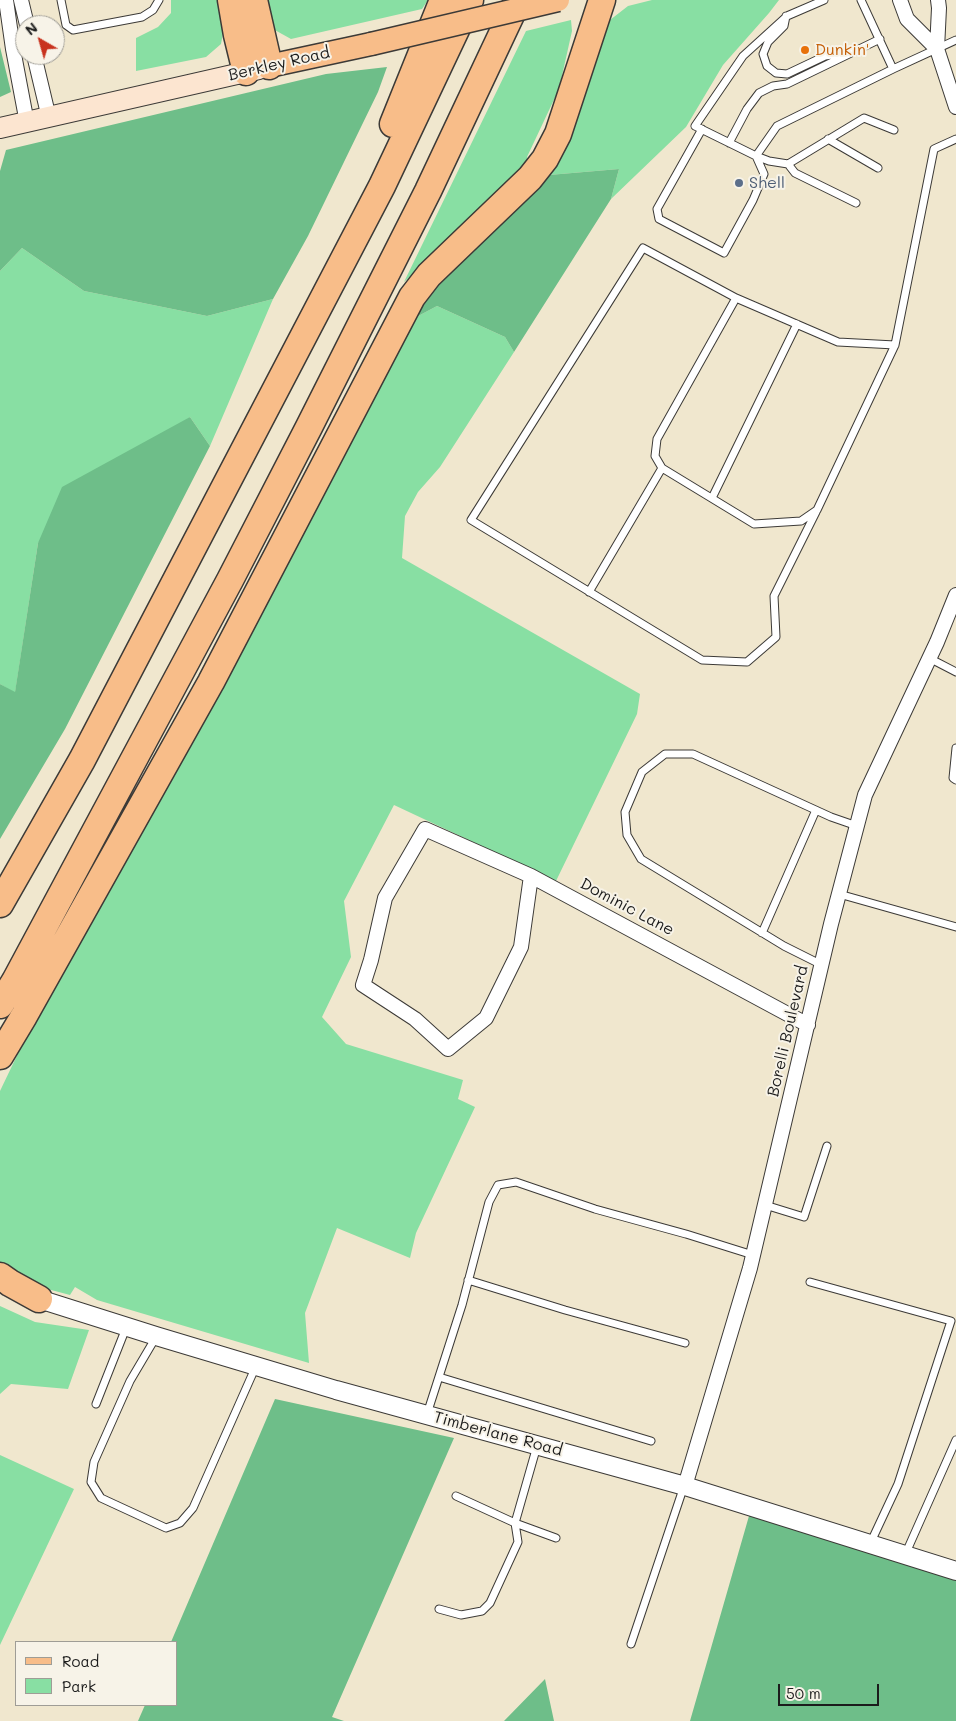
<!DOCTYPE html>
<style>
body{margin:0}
#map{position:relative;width:956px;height:1721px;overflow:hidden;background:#f0e7ce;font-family:Mali,sans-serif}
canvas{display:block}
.legend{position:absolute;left:15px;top:1641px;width:162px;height:65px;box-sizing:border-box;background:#f7f3e8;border:1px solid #9f9d96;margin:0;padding:6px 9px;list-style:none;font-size:15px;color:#1c1c1c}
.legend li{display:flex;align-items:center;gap:10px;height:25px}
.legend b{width:25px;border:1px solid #9f9d96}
.north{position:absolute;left:15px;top:15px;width:50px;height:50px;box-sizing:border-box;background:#f7f3e8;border:1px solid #9f9d96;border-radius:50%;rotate:322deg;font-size:14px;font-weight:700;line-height:20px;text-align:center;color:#1c1c1c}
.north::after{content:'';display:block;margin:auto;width:18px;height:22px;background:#c8321e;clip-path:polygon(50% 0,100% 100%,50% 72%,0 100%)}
.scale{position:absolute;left:778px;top:1684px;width:101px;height:22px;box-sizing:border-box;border:2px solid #1c1c1c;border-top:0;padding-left:6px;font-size:15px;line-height:18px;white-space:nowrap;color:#1c1c1c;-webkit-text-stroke:4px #f7f3e8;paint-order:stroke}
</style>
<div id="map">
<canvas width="956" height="1721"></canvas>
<ul class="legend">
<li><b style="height:6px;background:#f8bd89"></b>Road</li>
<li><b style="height:14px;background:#88dfa3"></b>Park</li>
</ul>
<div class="north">N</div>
<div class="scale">50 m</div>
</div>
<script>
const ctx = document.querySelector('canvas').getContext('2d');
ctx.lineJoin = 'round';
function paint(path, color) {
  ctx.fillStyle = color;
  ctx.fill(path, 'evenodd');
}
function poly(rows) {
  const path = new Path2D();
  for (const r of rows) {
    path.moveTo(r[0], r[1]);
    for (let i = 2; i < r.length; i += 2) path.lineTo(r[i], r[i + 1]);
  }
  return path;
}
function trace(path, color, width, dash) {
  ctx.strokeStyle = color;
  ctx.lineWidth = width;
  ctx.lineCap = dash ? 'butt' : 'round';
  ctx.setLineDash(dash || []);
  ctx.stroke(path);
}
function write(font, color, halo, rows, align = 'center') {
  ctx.font = font + ' Mali,sans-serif';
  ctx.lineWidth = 4;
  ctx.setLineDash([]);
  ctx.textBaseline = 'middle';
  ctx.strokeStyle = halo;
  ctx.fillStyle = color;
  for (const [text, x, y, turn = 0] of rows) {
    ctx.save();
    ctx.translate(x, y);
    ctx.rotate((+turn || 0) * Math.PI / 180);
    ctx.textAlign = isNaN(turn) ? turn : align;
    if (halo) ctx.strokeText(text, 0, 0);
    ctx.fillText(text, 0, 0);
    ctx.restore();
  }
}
const green = poly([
 [171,0,221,0,224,28,221,44,206,57,136,71,136,38,158,27,171,13],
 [263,0,428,0,422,9,291,39,273,29],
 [652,0,779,0,769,13,723,65,686,127,611,199,619,169,549,175,578,106,600,38,610,20,628,6],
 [571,20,572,31,559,89,527,157,528,161,462,230,404,282,526,31],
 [22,248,84,291,207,316,273,299,210,446,190,417,38,543,15,693,0,684,0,271],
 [437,306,505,337,514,352,440,467,418,492,405,516,402,558,640,694,637,714,556,881,394,805,344,901,351,957,322,1017,346,1044,463,1080,458,1099,475,1107,416,1233,410,1258,337,1228,305,1313,309,1363,97,1300,75,1287,70,1295,25,1283,0,1267,0,1091,47,993,407,322],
 [0,1306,35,1322,89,1330,68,1389,11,1384,0,1394],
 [0,1455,74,1489,0,1645]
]);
const forest = poly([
 [0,47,11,92,0,97],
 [387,67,378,92,308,236,273,299,207,316,84,291,22,248,0,271,0,171,6,150,326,74],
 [619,169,611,199,514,352,505,337,437,306,407,322,438,286,549,175],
 [190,417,210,446,65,729,0,839,0,684,15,692,38,543,62,487],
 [275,1399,454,1438,332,1717,344,1721,138,1721,145,1705,176,1705,176,1642,171,1642],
 [751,1509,956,1569,956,1721,690,1721],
 [545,1679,554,1721,504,1721]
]);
const service = poly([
 [61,0,66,25,73,30,142,17,153,10,159,0],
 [824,0,787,16,743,56,695,126,756,156,777,126,893,69],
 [861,0,893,69,956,40],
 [786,16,784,26,768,42,763,54,767,66,776,73,787,74,825,56,846,53],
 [702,129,657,209,659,219,724,253,753,200,764,174,756,156],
 [828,139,878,168],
 [729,143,747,109,759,93,773,86,787,84,880,39],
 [756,156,769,161,788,164,864,118,894,130],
 [788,164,795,173,856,203],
 [736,298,643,248,471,520,702,660,747,662,776,637,774,596,816,512],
 [895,345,838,342,736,298,657,439,655,456,662,468,754,524,801,521,817,510,895,345,934,149,956,139],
 [712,498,797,324],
 [589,592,662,468],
 [929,658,956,672],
 [956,748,953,778,956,780],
 [839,894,956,927],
 [762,933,816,810],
 [822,965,784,946,641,859,627,835,625,812,642,772,665,754,693,754,831,817,857,826],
 [765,1205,804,1217,827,1146],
 [468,1280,565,1310,685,1343],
 [810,1282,951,1321,898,1484,870,1544],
 [156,1337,130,1381,94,1462,91,1482,101,1498,166,1528,180,1523,193,1508,256,1366],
 [439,1377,651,1441],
 [96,1404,126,1328],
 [427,1414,462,1305,489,1202,498,1185,516,1182,595,1209,686,1234,753,1255],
 [456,1496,515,1523,556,1538],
 [905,1555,956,1440],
 [439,1609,461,1615,482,1611,490,1603,518,1542,515,1523,537,1446],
 [631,1644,684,1486]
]);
const minor = poly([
 [6,0,13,49,27,123],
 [21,0,27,25],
 [900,0,907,19,937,49],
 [938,0,939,8,937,49,956,107],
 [34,55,49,118],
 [531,876,521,947,486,1018,448,1049,415,1019,363,985,371,960,385,898,425,829,531,876,808,1025],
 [685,1486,750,1268,831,924,865,795,937,642,956,595]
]);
const tertiary = poly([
 [39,1299,156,1336,336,1390,685,1486,956,1571]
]);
const secondary = poly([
 [0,128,259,69]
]);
const primary = poly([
 [269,66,371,44]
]);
const motorway = poly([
 [231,0,237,35,246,72],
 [254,0,269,66],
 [393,124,443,0],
 [0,904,82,760,382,186,470,0],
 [0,1005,15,981,230,580,309,427,428,191,518,0],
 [0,1056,24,1016,211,682,412,297,429,275,530,178,545,159,558,134,602,0],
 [0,1276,10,1283,39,1299]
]);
const primaryBridge = poly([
 [371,44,558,0]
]);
const markers = [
 [805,50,5,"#e8710a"],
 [739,183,5,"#5c6f8a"]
];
const foodNames = [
 ["Dunkin'",815,50]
];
const streetNames = [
 ["Berkley Road",279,64,-13],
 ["Dominic Lane",627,907,28],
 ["Borelli Boulevard",788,1031,-77],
 ["Timberlane Road",498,1434,15]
];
const serviceNames = [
 ["Shell",749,183]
];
paint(green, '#88dfa3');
paint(forest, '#6ebe89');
trace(service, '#3c3a37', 9);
trace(minor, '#3c3a37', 16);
trace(tertiary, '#3c3a37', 20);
trace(secondary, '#3c3a37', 22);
trace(primary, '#3c3a37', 25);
trace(motorway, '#3c3a37', 29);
trace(service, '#fff', 7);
trace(minor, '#fff', 14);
trace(tertiary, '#fff', 18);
trace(secondary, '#fce5d0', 20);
trace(primary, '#f8bd89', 22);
trace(motorway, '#f8bd89', 26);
trace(primaryBridge, '#3c3a37', 25, []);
trace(primaryBridge, '#f8bd89', 22);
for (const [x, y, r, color] of markers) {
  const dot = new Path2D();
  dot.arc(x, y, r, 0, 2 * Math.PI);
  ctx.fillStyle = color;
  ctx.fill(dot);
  trace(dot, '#f7f3e8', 2);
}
write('16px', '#c56008', '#f7f3e8', foodNames, 'left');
write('16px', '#1c1c1c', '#f7f3e8', streetNames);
write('16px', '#4e5e75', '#f7f3e8', serviceNames, 'left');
</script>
